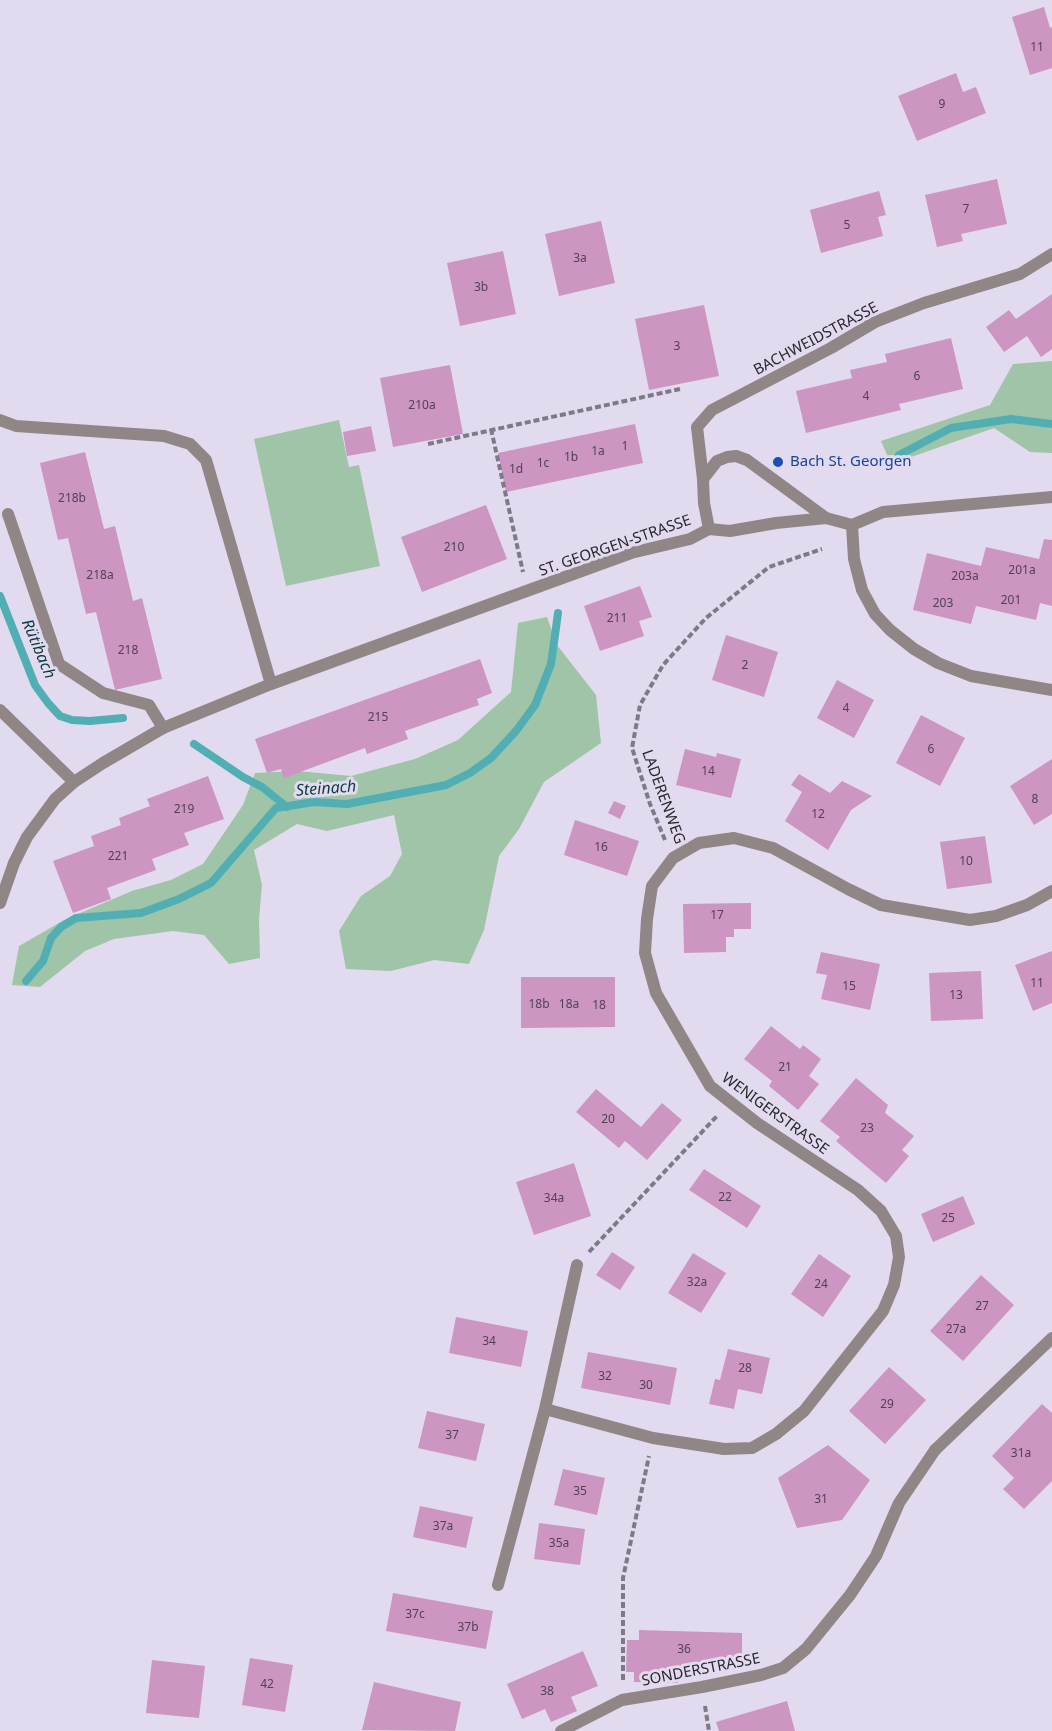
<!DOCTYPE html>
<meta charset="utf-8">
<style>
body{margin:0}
canvas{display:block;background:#e2daee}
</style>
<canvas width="1052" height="1731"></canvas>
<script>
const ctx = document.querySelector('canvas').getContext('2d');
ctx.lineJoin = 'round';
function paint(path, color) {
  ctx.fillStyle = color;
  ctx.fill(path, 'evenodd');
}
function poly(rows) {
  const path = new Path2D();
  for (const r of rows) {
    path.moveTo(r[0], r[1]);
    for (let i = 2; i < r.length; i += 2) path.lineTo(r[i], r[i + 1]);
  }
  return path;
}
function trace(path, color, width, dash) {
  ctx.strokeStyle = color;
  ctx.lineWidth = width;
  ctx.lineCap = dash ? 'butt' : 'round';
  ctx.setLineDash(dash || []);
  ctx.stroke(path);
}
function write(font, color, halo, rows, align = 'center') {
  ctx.font = font + ' "Noto Sans",sans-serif';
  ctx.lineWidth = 6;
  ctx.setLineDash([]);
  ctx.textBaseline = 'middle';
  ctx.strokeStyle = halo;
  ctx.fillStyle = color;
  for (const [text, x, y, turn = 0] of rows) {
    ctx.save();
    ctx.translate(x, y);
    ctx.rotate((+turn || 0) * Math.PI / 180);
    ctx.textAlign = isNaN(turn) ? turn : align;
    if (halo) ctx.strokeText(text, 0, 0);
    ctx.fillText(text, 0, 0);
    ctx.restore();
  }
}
const green = poly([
 [1052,361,1052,453,1030,452,994,428,891,464,881,441,990,405,1013,364],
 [339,420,349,467,359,465,380,566,286,586,254,439],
 [547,617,557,645,596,695,601,743,544,782,519,829,499,856,484,930,469,964,434,960,391,971,346,969,339,931,361,896,390,876,402,854,394,815,327,831,297,824,254,850,262,885,259,919,260,958,229,964,204,935,173,931,114,939,85,951,40,987,12,985,19,946,66,919,132,891,171,880,203,864,243,805,255,773,297,771,351,776,415,759,458,740,511,692,518,623]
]);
const stream = poly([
 [899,455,951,428,1011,419,1052,424],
 [0,596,35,685,48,703,60,716,72,720,90,721,123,718],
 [194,744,243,777,262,787,287,807],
 [26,981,43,961,51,938,61,927,76,918,141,913,179,899,211,883,276,808,314,802,347,804,446,785,470,773,491,758,516,731,535,705,551,664,558,613]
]);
const building = poly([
 [1044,7,1050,28,1052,27,1052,68,1030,75,1012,17],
 [956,73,963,92,976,87,986,113,917,141,898,96],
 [997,179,1007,224,961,234,963,241,937,247,925,195],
 [879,191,886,215,878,217,883,236,821,253,810,210],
 [601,221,615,283,559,296,545,234],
 [503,251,516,314,460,326,447,263],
 [1052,294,1052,349,1041,357,1027,336,1004,352,986,327,1009,310,1016,319],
 [704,305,719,376,649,390,635,319],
 [951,338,963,389,899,404,901,410,806,433,796,391,852,378,850,370,887,362,885,354],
 [450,365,463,434,393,447,380,378],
 [635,424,643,463,506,492,498,453],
 [371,426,376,451,347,456,343,432],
 [85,452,104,529,115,526,133,601,142,598,162,679,115,690,96,612,86,614,68,538,58,540,40,463],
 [486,505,507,559,422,592,401,537],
 [1044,539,1052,540,1052,606,1040,603,1036,620,976,606,971,624,913,610,927,553,981,566,986,547,1039,559],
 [640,586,652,617,639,621,644,636,600,651,584,606],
 [726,635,778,652,764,697,712,680],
 [480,659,492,693,477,699,479,705,405,731,408,739,367,754,365,748,284,778,281,769,267,773,255,739],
 [837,680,874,700,854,738,817,718],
 [921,715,965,738,940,786,896,763],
 [685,749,716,757,717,753,741,759,731,798,676,785],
 [1052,759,1052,814,1034,825,1010,786],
 [799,774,830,793,842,781,872,796,851,810,828,850,785,821,802,792,791,785],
 [208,776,224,819,184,833,189,845,152,859,156,870,107,888,111,899,73,913,53,861,94,846,91,836,121,825,119,818,150,806,147,799],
 [614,801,626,806,620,819,608,813],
 [575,820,639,841,627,876,564,855],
 [985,836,992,883,947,889,940,842],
 [751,903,751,929,734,929,734,937,726,937,726,952,684,953,683,904],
 [1052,951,1052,1003,1033,1011,1015,965],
 [821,952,880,964,870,1010,821,999,827,975,816,973],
 [981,971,983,1019,931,1021,929,973],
 [521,977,615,977,615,1027,521,1028],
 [771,1026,800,1049,803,1045,821,1059,809,1076,819,1084,798,1110,769,1086,772,1081,744,1059],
 [856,1078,888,1105,885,1113,914,1136,902,1150,909,1156,886,1183,836,1141,840,1137,820,1121],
 [596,1089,641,1127,662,1103,682,1120,647,1160,625,1141,619,1148,576,1112],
 [574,1163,591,1216,534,1235,516,1182],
 [704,1169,761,1206,747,1228,689,1190],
 [963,1196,975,1224,933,1242,921,1214],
 [612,1252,635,1267,620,1290,596,1275],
 [693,1253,726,1273,701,1313,668,1293],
 [819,1254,851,1276,823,1317,791,1294],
 [981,1275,1014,1305,963,1361,930,1331],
 [456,1317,528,1331,521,1367,449,1353],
 [728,1349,770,1358,762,1394,738,1389,734,1409,709,1404,715,1379,720,1380],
 [588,1352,677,1368,670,1405,581,1388],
 [889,1367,926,1400,885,1444,849,1411],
 [1042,1404,1052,1413,1052,1481,1024,1509,1003,1489,1014,1478,992,1456],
 [427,1411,485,1424,476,1461,418,1448],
 [828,1445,870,1480,842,1520,797,1528,778,1478],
 [563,1469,605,1478,597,1515,554,1505],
 [420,1506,473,1517,466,1548,413,1537],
 [539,1523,585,1529,580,1565,534,1559],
 [393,1593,493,1611,486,1649,386,1631],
 [639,1630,742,1633,742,1661,712,1661,712,1670,679,1669,678,1683,634,1682,634,1672,626,1672,627,1640,639,1640],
 [583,1651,598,1686,571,1697,577,1711,551,1722,545,1709,522,1719,507,1684],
 [250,1658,293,1665,285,1712,242,1705],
 [152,1660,205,1666,199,1718,146,1713],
 [374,1682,461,1702,455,1731,362,1730],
 [787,1701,795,1731,719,1731,716,1722]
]);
const path = poly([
 [491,429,523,572],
 [428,444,680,389],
 [665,840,650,804,632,748,640,705,663,665,706,618,769,567,822,549],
 [589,1252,717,1116],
 [623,1680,623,1578,649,1456],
 [705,1706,709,1731]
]);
const service = poly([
 [0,420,16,426,164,436,190,444,206,460,271,684],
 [703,479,717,461,727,457,736,456,747,460,826,518],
 [8,514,59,664,103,693,149,705,163,728],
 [935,1450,1052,1338]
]);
const minor = poly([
 [852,525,854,559,862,590,875,614,890,630,914,649,938,663,971,676,1052,690],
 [709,529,704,503,703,479,697,427,712,410,831,348,875,322,924,303,1020,274,1052,254],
 [0,710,74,782],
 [545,1409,577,1265],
 [498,1585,545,1409,653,1438,724,1449,752,1448,776,1434,804,1411,883,1311,894,1285,899,1257,896,1236,881,1211,858,1190,757,1123,710,1086,656,993,645,953,647,919,652,886,673,858,699,843,734,838,773,848,848,889,881,905,970,920,996,916,1027,905,1052,891],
 [561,1731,622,1700,702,1687,761,1675,783,1668,806,1649,850,1595,876,1556,899,1503,935,1450]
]);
const tertiary = poly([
 [0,903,14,863,27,837,55,799,74,782,103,763,163,728,271,684,631,553,690,539,709,529,730,531,776,523,826,518,852,525,883,512,1052,497]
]);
const markers = [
 [778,462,6,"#1a4fb4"]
];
const numberNames = [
 ["11",1037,48],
 ["9",942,105],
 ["7",966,210],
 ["5",847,226],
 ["3a",580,259],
 ["3b",481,288],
 ["3",677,347],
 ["6",917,377],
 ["4",866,397],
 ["210a",422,406],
 ["1",625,447],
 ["1a",598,452],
 ["1b",571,458],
 ["1c",543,464],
 ["1d",516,470],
 ["218b",72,499],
 ["210",454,548],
 ["201a",1022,571],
 ["218a",100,576],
 ["203a",965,577],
 ["201",1011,601],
 ["203",943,604],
 ["211",617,619],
 ["218",128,651],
 ["2",745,666],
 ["4",846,709],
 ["215",378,718],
 ["6",931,750],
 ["14",708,772],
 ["8",1035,800],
 ["219",184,810],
 ["12",818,815],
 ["16",601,848],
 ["221",118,857],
 ["10",966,862],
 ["17",717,916],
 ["11",1037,984],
 ["15",849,987],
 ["13",956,996],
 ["18b",539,1005],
 ["18a",569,1005],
 ["18",599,1006],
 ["21",785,1068],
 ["20",608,1120],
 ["23",867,1129],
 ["22",725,1198],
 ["34a",554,1199],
 ["25",948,1219],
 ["32a",697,1283],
 ["24",821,1285],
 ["27",982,1307],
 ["27a",956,1330],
 ["34",489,1342],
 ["28",745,1369],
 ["32",605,1377],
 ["30",646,1386],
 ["29",887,1405],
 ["37",452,1436],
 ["31a",1021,1454],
 ["35",580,1492],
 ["31",821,1500],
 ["37a",443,1527],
 ["35a",559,1544],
 ["37c",415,1615],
 ["37b",468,1628],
 ["36",684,1650],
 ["42",267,1685],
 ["38",547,1692]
];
const streetNames = [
 ["BACHWEIDSTRASSE",816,339,-28],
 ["ST. GEORGEN-STRASSE",615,546,-19],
 ["LADERENWEG",663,797,70],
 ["WENIGERSTRASSE",775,1114,36],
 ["SONDERSTRASSE",701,1670,-11]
];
const transitNames = [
 ["Bach St. Georgen",790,462]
];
const waterNames = [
 ["Rütibach",38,649,67],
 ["Steinach",326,789,-4]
];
paint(green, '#9fc4a8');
trace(stream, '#51afb4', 8);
paint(building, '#cc95c2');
trace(path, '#7e7986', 4, [6, 3]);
trace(service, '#908686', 12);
trace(minor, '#908686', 12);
trace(tertiary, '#908686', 12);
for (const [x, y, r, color] of markers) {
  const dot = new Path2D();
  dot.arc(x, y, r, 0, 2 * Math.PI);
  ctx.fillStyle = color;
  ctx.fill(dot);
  trace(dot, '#e2daee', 2);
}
write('12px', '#524253', null, numberNames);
write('15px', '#2a272e', '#e2daee', streetNames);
write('15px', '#164399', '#e2daee', transitNames, 'left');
write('italic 16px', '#0c3a3c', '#e2daee', waterNames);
</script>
